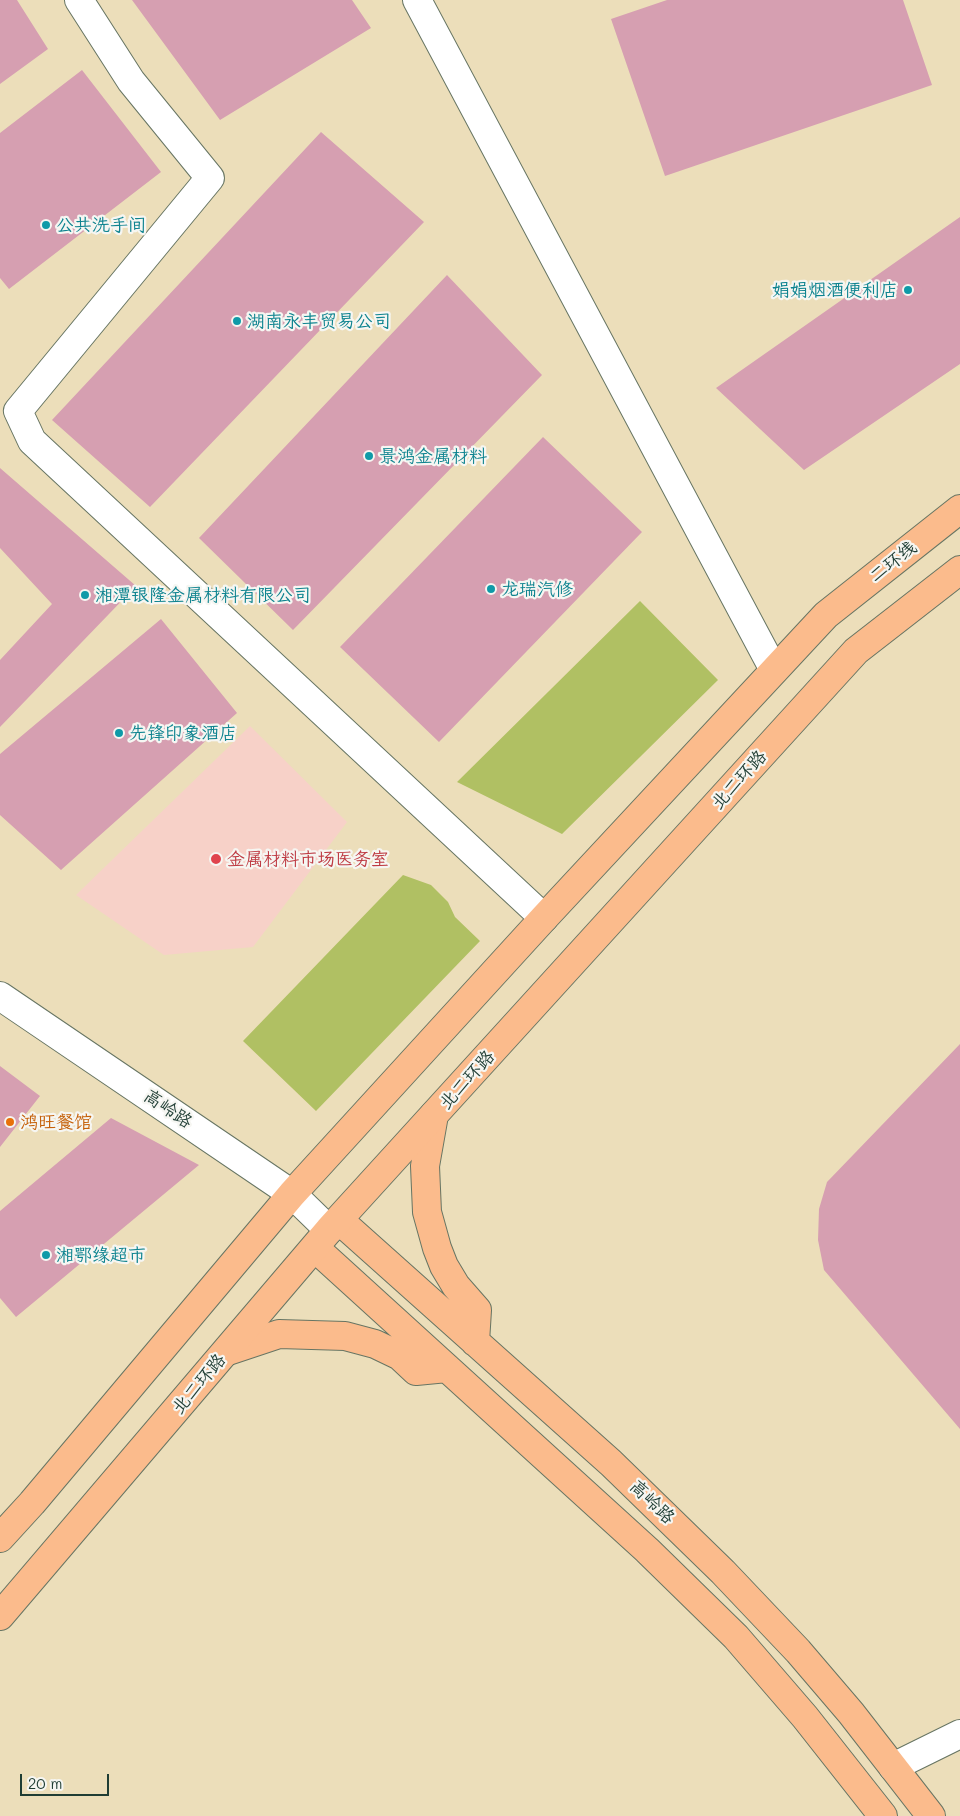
<!DOCTYPE html>
<meta charset="utf-8">
<style>
body{margin:0}
#map{position:relative;width:960px;height:1816px;overflow:hidden;background:#ecdeba;font-family:Mali,sans-serif}
canvas{display:block}
.scale{position:absolute;left:20px;top:1774px;width:89px;height:22px;box-sizing:border-box;border:2px solid #1f3d34;border-top:0;padding-left:6px;font-size:15px;line-height:18px;white-space:nowrap;color:#1f3d34;-webkit-text-stroke:4px #f6f6f2;paint-order:stroke}
</style>
<div id="map">
<canvas width="960" height="1816"></canvas>
<div class="scale">20 m</div>
</div>
<script>
const ctx = document.querySelector('canvas').getContext('2d');
ctx.lineJoin = 'round';
function paint(path, color) {
  ctx.fillStyle = color;
  ctx.fill(path, 'evenodd');
}
function poly(rows) {
  const path = new Path2D();
  for (const r of rows) {
    path.moveTo(r[0], r[1]);
    for (let i = 2; i < r.length; i += 2) path.lineTo(r[i], r[i + 1]);
  }
  return path;
}
function trace(path, color, width, dash) {
  ctx.strokeStyle = color;
  ctx.lineWidth = width;
  ctx.lineCap = dash ? 'butt' : 'round';
  ctx.setLineDash(dash || []);
  ctx.stroke(path);
}
function write(font, color, halo, rows, align = 'center') {
  ctx.font = font + ' Mali,"LXGW WenKai TC",sans-serif';
  ctx.lineWidth = 4.5;
  ctx.setLineDash([]);
  ctx.textBaseline = 'middle';
  ctx.strokeStyle = halo;
  ctx.fillStyle = color;
  for (const [text, x, y, turn = 0] of rows) {
    ctx.save();
    ctx.translate(x, y);
    ctx.rotate((+turn || 0) * Math.PI / 180);
    ctx.textAlign = isNaN(turn) ? turn : align;
    if (halo) ctx.strokeText(text, 0, 0);
    ctx.fillText(text, 0, 0);
    ctx.restore();
  }
}
const built = poly([
 [250,726,347,822,253,947,164,955,76,895]
]);
const green = poly([
 [640,601,718,680,562,834,457,782],
 [403,875,431,885,448,902,455,917,480,941,316,1111,243,1041]
]);
const building = poly([
 [0,0,17,0,48,49,0,84],
 [132,0,352,0,371,28,220,120],
 [667,0,903,0,932,85,665,176,611,19],
 [82,70,161,172,9,289,0,278,0,133],
 [321,132,424,222,150,507,52,420],
 [960,217,960,364,804,470,716,388],
 [447,275,542,375,293,630,199,538],
 [543,437,642,532,439,742,340,647],
 [0,468,136,586,0,727,0,660,52,604,0,548],
 [161,619,237,713,61,870,0,815,0,754],
 [960,1044,960,1429,824,1270,818,1240,819,1209,827,1182],
 [0,1066,40,1096,0,1147],
 [111,1118,199,1165,16,1317,0,1298,0,1211]
]);
const minor = poly([
 [79,0,131,81,210,178,18,411,32,441,544,918],
 [417,0,774,670],
 [0,996,292,1194,329,1230],
 [893,1767,960,1734]
]);
const major = poly([
 [434,1115,425,1166,427,1212,437,1248,444,1266,456,1286,477,1310,475,1342],
 [339,1220,611,1463,723,1572,798,1651,851,1713,931,1816],
 [315,1248,647,1550,736,1637,805,1717,883,1816],
 [228,1351,279,1334,345,1336,375,1344,400,1356,416,1371,447,1368]
]);
const highway = poly([
 [0,1538,32,1503,292,1194,544,918,826,615,960,509],
 [0,1616,329,1230,856,651,960,570]
]);
const markers = [
 [46,225,5,"#0f9aa8"],
 [908,290,5,"#0f9aa8"],
 [237,321,5,"#0f9aa8"],
 [369,456,5,"#0f9aa8"],
 [491,589,5,"#0f9aa8"],
 [85,595,5,"#0f9aa8"],
 [119,733,5,"#0f9aa8"],
 [216,859,6,"#e0444e"],
 [10,1122,5,"#e8710a"],
 [46,1255,5,"#0f9aa8"]
];
const cultureNames = [
 ["公共洗手间",56,225],
 ["娟娟烟酒便利店",898,290,"right"],
 ["湖南永丰贸易公司",247,321],
 ["景鸿金属材料",379,456],
 ["龙瑞汽修",501,589],
 ["湘潭银隆金属材料有限公司",95,595],
 ["先锋印象酒店",129,733],
 ["湘鄂缘超市",56,1255]
];
const streetNames = [
 ["二环线",893,562,-38],
 ["北二环路",739,780,-48],
 ["北二环路",467,1080,-48],
 ["高岭路",168,1109,34],
 ["北二环路",199,1384,-50],
 ["高岭路",652,1502,44]
];
const healthNames = [
 ["金属材料市场医务室",227,859]
];
const foodNames = [
 ["鸿旺餐馆",20,1122]
];
paint(built, '#f7d1c8');
paint(green, '#b0c063');
paint(building, '#d69fb1');
trace(minor, '#677563', 30);
trace(major, '#677563', 30);
trace(highway, '#677563', 30);
trace(minor, '#fff', 28);
trace(major, '#fbbb8c', 28);
trace(highway, '#fbbb8c', 28);
for (const [x, y, r, color] of markers) {
  const dot = new Path2D();
  dot.arc(x, y, r, 0, 2 * Math.PI);
  ctx.fillStyle = color;
  ctx.fill(dot);
  trace(dot, '#f6f6f2', 2);
}
write('18px', '#0d838f', '#f6f6f2', cultureNames, 'left');
write('18px', '#1f3d34', '#f6f6f2', streetNames);
write('18px', '#be3a42', '#f6f6f2', healthNames, 'left');
write('18px', '#c56008', '#f6f6f2', foodNames, 'left');
</script>
